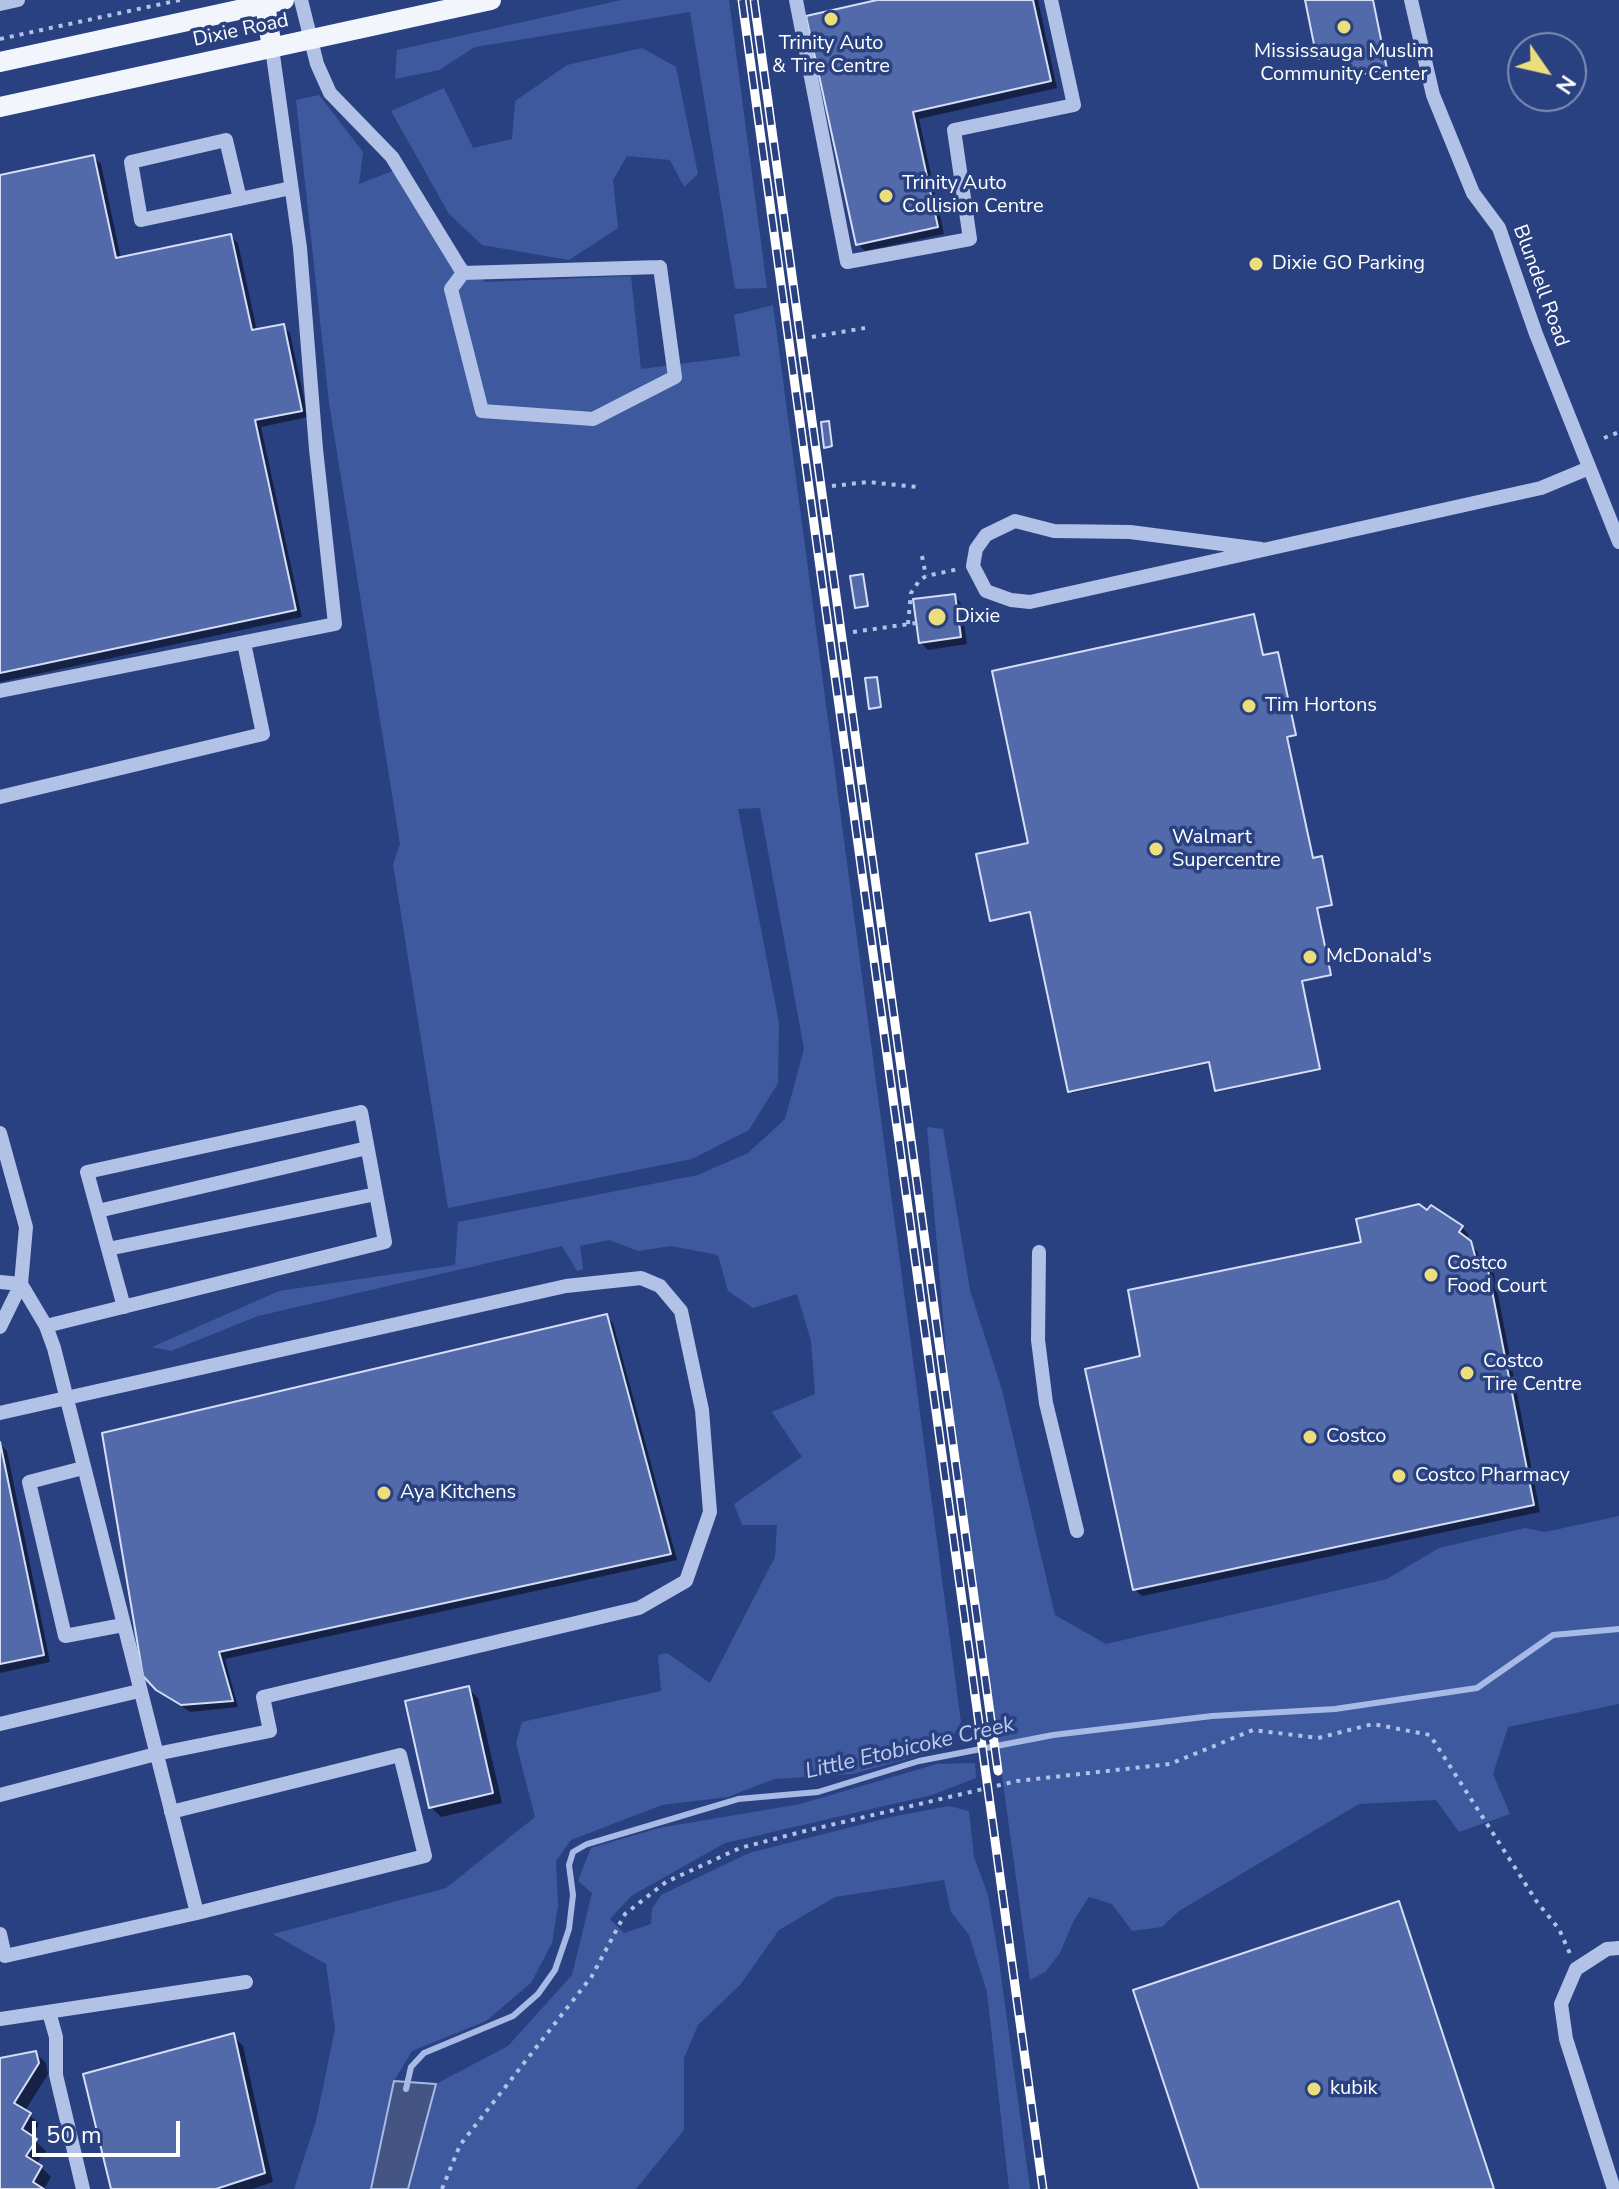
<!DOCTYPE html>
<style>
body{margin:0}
#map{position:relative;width:1619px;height:2189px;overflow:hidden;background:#2a4181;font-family:"Nunito Sans",sans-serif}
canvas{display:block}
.north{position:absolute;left:1507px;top:32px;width:80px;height:80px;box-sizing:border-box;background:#2a4181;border:2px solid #7f8db3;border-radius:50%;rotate:124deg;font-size:22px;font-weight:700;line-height:32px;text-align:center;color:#fff}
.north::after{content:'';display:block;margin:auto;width:28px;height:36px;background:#ecde7a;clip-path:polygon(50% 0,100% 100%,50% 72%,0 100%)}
.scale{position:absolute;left:32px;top:2121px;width:148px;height:36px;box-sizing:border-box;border:4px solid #fff;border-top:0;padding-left:10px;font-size:24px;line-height:28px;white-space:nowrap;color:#fff;-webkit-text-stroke:6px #2a4181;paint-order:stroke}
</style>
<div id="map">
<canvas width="1619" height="2189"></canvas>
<div class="north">N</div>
<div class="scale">50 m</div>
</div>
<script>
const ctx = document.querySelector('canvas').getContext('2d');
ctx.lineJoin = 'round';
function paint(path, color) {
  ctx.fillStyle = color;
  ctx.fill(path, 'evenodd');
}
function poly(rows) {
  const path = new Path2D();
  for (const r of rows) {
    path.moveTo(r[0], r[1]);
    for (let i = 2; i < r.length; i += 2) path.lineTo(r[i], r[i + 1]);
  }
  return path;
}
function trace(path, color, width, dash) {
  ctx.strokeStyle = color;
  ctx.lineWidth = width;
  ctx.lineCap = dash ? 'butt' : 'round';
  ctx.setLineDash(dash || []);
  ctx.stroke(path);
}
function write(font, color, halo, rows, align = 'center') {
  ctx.font = font + ' "Nunito Sans",sans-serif';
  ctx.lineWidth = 7;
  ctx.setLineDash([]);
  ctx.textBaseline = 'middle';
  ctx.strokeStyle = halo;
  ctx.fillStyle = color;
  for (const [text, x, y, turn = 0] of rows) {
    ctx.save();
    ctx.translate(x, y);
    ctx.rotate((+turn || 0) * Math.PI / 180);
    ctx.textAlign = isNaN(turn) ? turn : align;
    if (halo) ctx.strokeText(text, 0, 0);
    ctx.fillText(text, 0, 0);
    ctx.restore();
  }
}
const green = poly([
 [621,0,729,0,767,288,735,289,690,12,475,47,439,70,395,79,397,50],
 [642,48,676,67,698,174,684,187,670,160,627,156,613,180,618,228,569,260,482,245,449,214,391,111,444,88,473,148,512,139,515,101,567,65],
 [319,95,363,152,359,184,400,168,437,235,485,282,631,276,641,369,740,356,734,315,773,305,961,1722,946,1748,853,1774,774,1779,728,1797,662,1805,571,1840,556,1861,558,1906,552,1943,531,1983,486,2021,412,2051,394,2081,371,2189,294,2189,316,2121,335,2029,326,1964,273,1934,446,1888,535,1817,516,1743,522,1722,661,1691,658,1655,667,1653,710,1683,775,1557,777,1525,742,1525,734,1504,802,1457,772,1412,815,1394,811,1341,797,1294,753,1308,728,1291,718,1255,671,1246,638,1251,609,1240,580,1246,583,1269,577,1271,562,1246,258,1316,171,1351,152,1347,279,1291,455,1265,458,1222,698,1175,748,1153,785,1119,804,1049,760,808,738,809,779,1023,778,1083,749,1130,692,1159,448,1208,393,864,400,844,329,403,296,100],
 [927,1127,943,1129,970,1290,1002,1390,1055,1615,1106,1644,1387,1579,1439,1548,1525,1528,1545,1532,1619,1516,1619,1704,1508,1727,1493,1774,1510,1814,1459,1832,1436,1800,1359,1804,1179,1911,1162,1927,1132,1931,1112,1904,1089,1897,1074,1920,1060,1953,1045,1972,1030,1980,949,1389],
 [975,1763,976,1778,932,1795,725,1843,631,1896,610,1919,624,1933,651,1924,652,1909,661,1895,749,1853,891,1817,949,1806,969,1811,974,1857,988,1895,998,1954,1030,2189,1009,2189,987,1992,969,1935,951,1912,944,1880,835,1897,779,1930,740,1985,698,2025,684,2058,684,2130,636,2189,408,2189,436,2084,508,2046,572,1975,592,1893,578,1881,591,1848,659,1828,800,1804,937,1764]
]);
const water = poly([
 [394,2081,436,2084,408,2189,371,2189,394,2081]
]);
const shadow = poly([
 [886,0,1038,0,1057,88,919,119,944,234,865,251,858,244],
 [1307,0,1373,0,1387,71,1350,79,1343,55,1321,59],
 [94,157,101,164,121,259,231,236,238,243,257,331,283,326,290,333,308,417,261,427,302,617,0,682,0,177],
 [954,596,961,603,967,644,928,650,921,643],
 [1254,616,1264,657,1279,656,1296,736,1288,738,1313,860,1323,860,1333,906,1317,909,1331,976,1302,982,1321,1070,1218,1092,1211,1063,1072,1093,1032,913,992,920,1030,845],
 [1428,1213,1462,1227,1469,1235,1465,1240,1477,1251,1481,1263,1486,1262,1493,1269,1540,1512,1142,1596,1134,1589,1142,1357],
 [606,1316,613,1323,677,1560,225,1659,238,1707,190,1712,157,1689],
 [0,1444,7,1451,50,1662,0,1673],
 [468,1688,478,1698,502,1803,441,1817,431,1807],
 [1399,1903,1494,2189,1201,2189],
 [233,2036,243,2046,273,2182,252,2189,113,2189],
 [36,2053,46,2063,48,2074,25,2111,39,2124,32,2138,46,2151,37,2163,51,2177,44,2189,0,2189,0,2060]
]);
const stream = poly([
 [406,2089,411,2067,424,2053,513,2016,538,1994,555,1970,569,1929,573,1895,569,1865,573,1852,587,1844,738,1799,818,1792,919,1761,1053,1735,1212,1716,1335,1709,1477,1688,1553,1635,1619,1629]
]);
const building = poly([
 [877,0,1033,0,1051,81,913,112,938,227,856,245,806,16,877,0],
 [1305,0,1373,0,1387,69,1346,78,1341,54,1317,59,1305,0],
 [94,155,116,258,231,234,252,330,284,324,302,411,255,420,296,610,0,673,0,175,94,155],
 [829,421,832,446,824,448,821,422,829,421],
 [863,574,868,606,855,608,850,576,863,574],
 [955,594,961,637,919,643,913,599,955,594],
 [1254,614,1263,655,1278,652,1296,735,1287,737,1313,858,1322,856,1332,905,1317,908,1331,975,1302,981,1320,1069,1215,1091,1209,1062,1068,1092,1030,912,990,921,976,854,1028,843,992,671,1254,614],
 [877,677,881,707,869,709,865,678,877,677],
 [1419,1204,1427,1210,1431,1205,1463,1226,1459,1232,1471,1241,1477,1263,1486,1260,1534,1505,1133,1590,1085,1369,1140,1356,1128,1290,1361,1242,1356,1219,1419,1204],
 [607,1314,671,1554,219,1652,233,1701,181,1705,156,1690,143,1676,102,1433,607,1314],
 [0,1442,44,1655,0,1664,0,1442],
 [469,1686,493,1793,429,1808,405,1701,469,1686],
 [1399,1901,1494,2189,1199,2189,1133,1990,1399,1901],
 [234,2033,265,2173,216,2189,111,2189,83,2074,234,2033],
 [36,2051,39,2063,14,2103,31,2113,22,2129,37,2139,26,2156,42,2166,33,2182,44,2189,0,2189,0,2058,36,2051]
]);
const path = poly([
 [0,39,180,0],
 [812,337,865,328],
 [1604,438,1619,432],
 [832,486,868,482,917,487],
 [922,556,926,576],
 [908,624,911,593,919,581,926,576,959,569],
 [853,632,916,623],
 [442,2189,460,2145,592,1976,625,1914,666,1882,740,1848,801,1832,1017,1781,1170,1764,1253,1730,1318,1738,1373,1724,1430,1735,1537,1902,1559,1929,1571,1956]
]);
const minor = poly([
 [301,0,317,64,330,93,392,157,463,273],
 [796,0,847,262,970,239,954,130,1074,105,1051,0],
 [1411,0,1433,95,1473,193,1499,228,1536,334,1619,542],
 [0,4,18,0],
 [240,199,226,140,131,162,141,220,240,199,291,188],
 [660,267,675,377,593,419,482,411,451,289,463,273,660,267],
 [1261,549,1130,532,1054,531,1015,521,986,535,976,549,973,566,986,591,1011,600,1030,602,1541,488,1589,468],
 [0,691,335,624,316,449,300,248,272,48],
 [0,797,263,734,244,643],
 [0,1133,26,1227,21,1284,0,1327],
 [98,1211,367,1148],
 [108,1249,376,1194],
 [1039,1252,1038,1340,1046,1403,1077,1531],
 [0,1282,21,1284],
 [46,1326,385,1242,361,1112,87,1172,124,1307],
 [0,1413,566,1286,641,1278,660,1286,681,1311,702,1410,710,1512,686,1581,639,1608,263,1697,270,1731,156,1754,0,1795],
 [83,1468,29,1482,65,1636,123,1625],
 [0,1724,139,1691],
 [171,1812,400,1755,425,1856,197,1913],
 [0,1934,5,1956,197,1913,54,1348,46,1326,21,1284],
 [49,2012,56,2037,56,2075,83,2189],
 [0,2019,246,1982],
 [1614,2189,1566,2039,1561,2004,1576,1969,1607,1949,1619,1948]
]);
const major = poly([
 [265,4,272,48],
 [0,62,284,0],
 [0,107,491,0]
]);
const rail = poly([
 [742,0,1043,2189],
 [754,0,998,1771]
]);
const markers = [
 [831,19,8,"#ecde7a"],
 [1344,27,8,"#ecde7a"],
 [886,196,8,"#ecde7a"],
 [1256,264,8,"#ecde7a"],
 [937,617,10,"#ecde7a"],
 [1249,706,8,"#ecde7a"],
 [1156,849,8,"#ecde7a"],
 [1310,957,8,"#ecde7a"],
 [1431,1275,8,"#ecde7a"],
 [1467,1373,8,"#ecde7a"],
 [1310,1437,8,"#ecde7a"],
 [1399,1476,8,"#ecde7a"],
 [384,1493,8,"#ecde7a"],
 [1314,2089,8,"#ecde7a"]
];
const streetNames = [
 ["Dixie Road",241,31,-12],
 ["Blundell Road",1540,286,70]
];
const poiNames = [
 ["Trinity Auto",831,44,"center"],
 ["& Tire Centre",831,67,"center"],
 ["Mississauga Muslim",1344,52,"center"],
 ["Community Center",1344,75,"center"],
 ["Trinity Auto",902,184],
 ["Collision Centre",902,207],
 ["Dixie GO Parking",1272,264],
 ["Dixie",955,617],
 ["Tim Hortons",1265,706],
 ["Walmart",1172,838],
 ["Supercentre",1172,861],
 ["McDonald's",1326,957],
 ["Costco",1447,1264],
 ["Food Court",1447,1287],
 ["Costco",1483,1362],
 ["Tire Centre",1483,1385],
 ["Costco",1326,1437],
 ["Costco Pharmacy",1415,1476],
 ["Aya Kitchens",400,1493],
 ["kubik",1330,2089]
];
const waterNames = [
 ["Little Etobicoke Creek",910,1749,-13]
];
paint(green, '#3f599e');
paint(water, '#445584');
trace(water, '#a7bae6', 2);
paint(shadow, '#0007');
trace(stream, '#a7bae6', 6);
paint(building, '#536aaa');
trace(building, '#d5def5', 2);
trace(path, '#b2c1e6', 4, [4, 6]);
trace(minor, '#b2c1e6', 14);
trace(major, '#f3f5fd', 20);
trace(rail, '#fff', 9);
trace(rail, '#2a4181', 6, [18]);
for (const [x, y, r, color] of markers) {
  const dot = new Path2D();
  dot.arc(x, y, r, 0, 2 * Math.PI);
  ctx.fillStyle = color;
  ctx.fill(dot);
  trace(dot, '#2a4181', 3);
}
write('20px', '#fff', '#2a4181', streetNames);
write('20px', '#fff', '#2a4181', poiNames, 'left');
write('italic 22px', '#becced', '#2a4181', waterNames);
</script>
